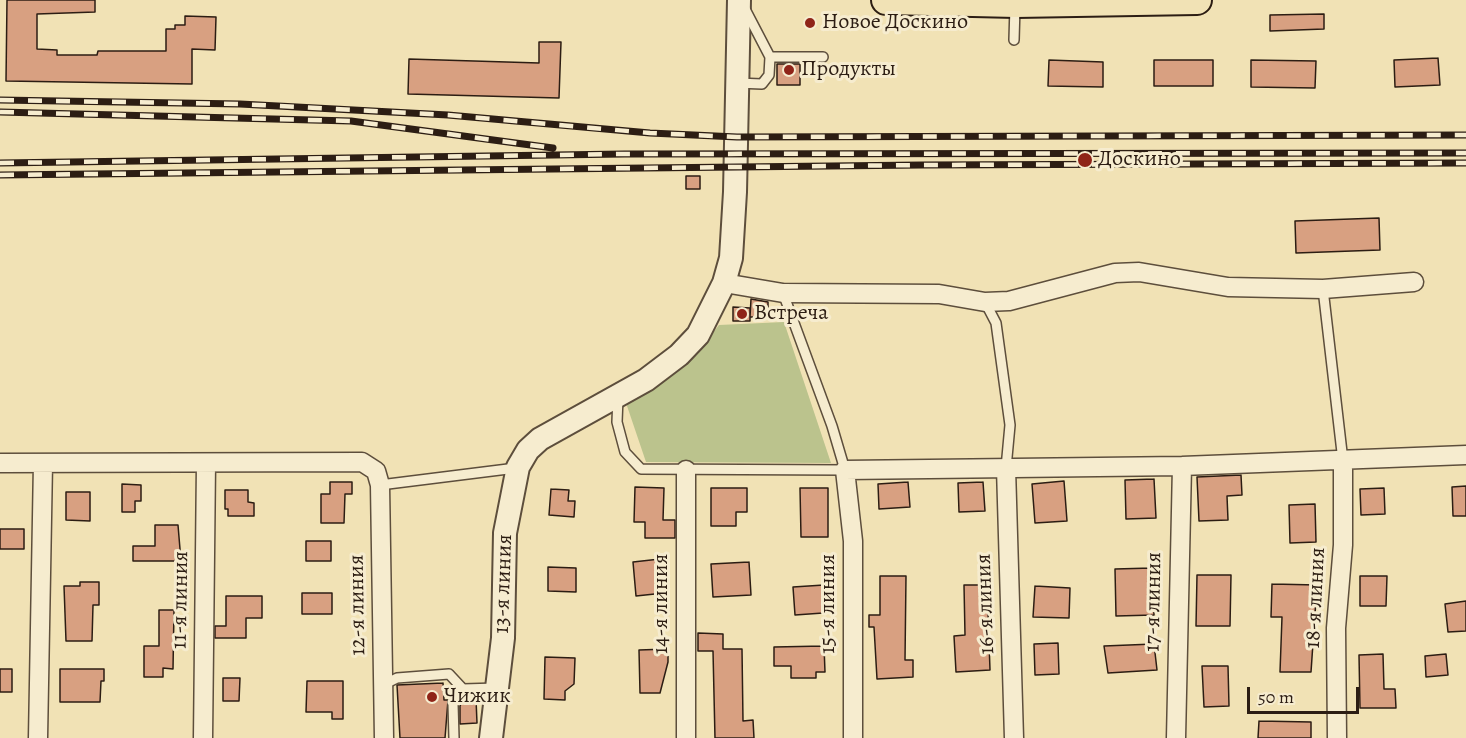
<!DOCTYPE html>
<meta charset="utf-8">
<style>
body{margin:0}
#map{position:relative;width:1466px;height:738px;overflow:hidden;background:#f1e2b5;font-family:Alegreya,serif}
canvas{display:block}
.scale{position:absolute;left:1247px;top:687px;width:112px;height:27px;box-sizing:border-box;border:3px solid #2c1d13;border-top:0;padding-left:8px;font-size:18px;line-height:21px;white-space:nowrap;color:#2c1d13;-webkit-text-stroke:4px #f6eccf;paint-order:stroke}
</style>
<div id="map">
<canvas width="1466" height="738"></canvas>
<div class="scale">50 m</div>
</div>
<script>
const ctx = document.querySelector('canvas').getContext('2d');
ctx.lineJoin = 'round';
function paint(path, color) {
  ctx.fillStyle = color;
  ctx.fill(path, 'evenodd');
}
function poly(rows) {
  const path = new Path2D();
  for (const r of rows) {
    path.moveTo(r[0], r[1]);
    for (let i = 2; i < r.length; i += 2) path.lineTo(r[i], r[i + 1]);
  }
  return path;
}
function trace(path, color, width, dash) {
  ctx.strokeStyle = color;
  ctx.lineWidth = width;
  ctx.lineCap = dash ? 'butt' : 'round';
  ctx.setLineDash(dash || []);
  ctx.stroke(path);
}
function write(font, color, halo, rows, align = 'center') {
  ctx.font = font + ' Alegreya,serif';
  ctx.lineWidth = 6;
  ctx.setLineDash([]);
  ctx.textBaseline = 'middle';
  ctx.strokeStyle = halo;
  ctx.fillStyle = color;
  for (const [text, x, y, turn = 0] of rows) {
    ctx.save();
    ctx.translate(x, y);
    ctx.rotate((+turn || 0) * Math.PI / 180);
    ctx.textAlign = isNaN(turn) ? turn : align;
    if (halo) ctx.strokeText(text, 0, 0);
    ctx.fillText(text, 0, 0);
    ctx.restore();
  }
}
const green = poly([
 [784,322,831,463,646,462,626,403,688,364,719,325]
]);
const building = poly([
 [7,0,95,0,95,12,37,14,37,49,57,50,57,55,97,55,98,51,166,51,166,29,175,29,175,25,185,25,185,16,216,17,215,50,192,49,192,84,6,81,7,0],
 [1324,14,1324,29,1270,31,1270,15,1324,14],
 [539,42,561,42,559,98,408,94,409,59,539,63,539,42],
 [1438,58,1440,85,1395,87,1394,60,1438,58],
 [1049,60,1103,62,1103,87,1048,86,1049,60],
 [1154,60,1213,60,1213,86,1154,86,1154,60],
 [1251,60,1316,61,1315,88,1251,87,1251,60],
 [777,64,800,64,800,85,777,85,777,64],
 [686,176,700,176,700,189,686,189,686,176],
 [1379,218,1380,250,1296,253,1295,221,1379,218],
 [751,299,768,302,768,317,750,317,751,299],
 [733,307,750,308,750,321,733,321,733,307],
 [1241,475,1242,495,1227,496,1228,520,1199,521,1197,477,1241,475],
 [1154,479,1156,518,1126,519,1125,480,1154,479],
 [1064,481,1067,521,1035,523,1032,484,1064,481],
 [330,482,352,482,352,494,345,494,344,523,321,523,321,494,330,494,330,482],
 [908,482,910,507,879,509,878,484,908,482],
 [983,482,985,511,959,512,958,483,983,482],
 [122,484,141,485,141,501,135,501,135,512,122,512,122,484],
 [1466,486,1466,516,1453,516,1452,487,1466,486],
 [635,487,664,488,663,520,675,520,675,538,645,538,645,522,634,522,635,487],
 [711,488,747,488,747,512,736,512,736,526,711,526,711,488],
 [800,488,828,488,828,537,801,537,800,488],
 [1384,488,1385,514,1361,515,1360,489,1384,488],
 [551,489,569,490,568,501,575,501,574,517,549,515,551,489],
 [225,490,248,490,248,502,254,503,254,516,228,516,228,509,225,509,225,490],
 [66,492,90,492,90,521,66,520,66,492],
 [1315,504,1316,542,1290,543,1289,505,1315,504],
 [155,525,178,525,181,561,133,561,133,546,155,546,155,525],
 [0,529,24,529,24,549,0,549,0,529],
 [306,541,331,541,331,561,306,561,306,541],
 [660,559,664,593,636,596,633,562,660,559],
 [749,562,751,595,713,597,711,564,749,562],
 [548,567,576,568,576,592,548,591,548,567],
 [1152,568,1154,615,1116,616,1115,569,1152,568],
 [1197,575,1231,575,1230,626,1196,626,1197,575],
 [880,576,906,576,905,660,913,660,913,677,877,679,874,627,869,627,869,615,880,615,880,576],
 [1360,576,1387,576,1386,606,1360,606,1360,576],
 [80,582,99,582,99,605,93,605,92,641,66,641,64,586,80,586,80,582],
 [1272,584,1317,585,1311,672,1280,672,1282,617,1271,617,1272,584],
 [824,585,830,599,823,613,795,615,793,587,824,585],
 [964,585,987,585,990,670,956,672,954,636,965,635,964,585],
 [1035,586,1070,588,1069,618,1033,617,1035,586],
 [302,593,332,593,332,614,302,614,302,593],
 [226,596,262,596,262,618,246,618,246,638,215,638,215,626,226,626,226,596],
 [1466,601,1466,631,1448,632,1445,604,1466,601],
 [159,610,174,610,173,669,163,668,163,677,144,677,144,646,159,646,159,610],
 [698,633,723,634,723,649,742,649,743,721,753,720,754,738,715,738,713,651,698,651,698,633],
 [1058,643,1059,674,1035,675,1034,644,1058,643],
 [1154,644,1157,670,1108,673,1104,646,1154,644],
 [824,646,825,672,816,672,816,678,791,678,791,666,774,666,774,647,824,646],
 [668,649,668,662,660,693,640,693,639,650,668,649],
 [1383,654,1384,689,1395,689,1396,708,1360,708,1359,655,1383,654],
 [1446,654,1448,675,1426,677,1425,656,1446,654],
 [545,657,575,658,574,684,565,691,565,700,544,699,545,657],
 [1202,666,1228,666,1229,706,1204,707,1202,666],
 [0,669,12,669,12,692,0,692,0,669],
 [60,669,104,669,104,681,101,681,100,702,60,702,60,669],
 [223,678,240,678,239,701,223,701,223,678],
 [307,681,343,681,343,719,332,719,332,712,306,712,307,681],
 [443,683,444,700,448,700,445,738,400,738,397,685,443,683],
 [464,699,476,699,477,723,460,724,460,706,464,699],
 [1259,721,1311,722,1311,738,1258,738,1259,721]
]);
const service = poly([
 [1014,40,1015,6],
 [770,57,823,57],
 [737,83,762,84,769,75,770,57,745,9],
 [1323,289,1343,461],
 [985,302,996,323,1010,425,1006,468],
 [618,397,617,422,625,452,641,469,845,470,832,426,783,293],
 [380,485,516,468],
 [383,685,397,678,449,674,463,689,497,688],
 [454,738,453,704,463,689]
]);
const minor = poly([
 [724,283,783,293,939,294,985,302,1009,301,1115,273,1139,272,1228,287,1323,289,1414,282],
 [0,463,362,462,376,471,380,485,384,738],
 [1006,468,1014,738],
 [38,738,43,463],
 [203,738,206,463],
 [686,738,686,470],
 [853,738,853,541,845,470,1182,466,1466,455],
 [1176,738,1182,466],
 [1337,738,1336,628,1343,545,1343,461]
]);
const tertiary = poly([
 [491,738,503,638,505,533,518,467,528,450,540,439,646,380,679,355,698,335,724,283,731,258,735,192,739,0]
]);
const primary = poly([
 [886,0,1016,3,1197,0]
]);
const rail = poly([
 [0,100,240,104,448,115,650,133,737,137,1466,135],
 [0,112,351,121,553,148],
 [0,163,624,154,1466,153],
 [0,175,922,165,1466,163]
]);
const markers = [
 [810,23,6,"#8f2418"],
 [789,70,6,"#8f2418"],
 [1085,160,8,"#8f2418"],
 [742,314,6,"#8f2418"],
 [432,697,6,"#8f2418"]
];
const poiNames = [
 ["Новое Доскино",822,23],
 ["Продукты",801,70],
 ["Доскино",1098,160],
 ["Встреча",754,314],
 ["Чижик",444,697]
];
const streetNames = [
 ["13-я линия",504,584,-88],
 ["18-я линия",1316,598,-87],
 ["11-я линия",181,600,-89],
 ["17-я линия",1154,602,-89],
 ["14-я линия",662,604,-90],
 ["15-я линия",829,604,-90],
 ["16-я линия",986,604,-92],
 ["12-я линия",358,605,-91]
];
paint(green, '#bbc38d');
paint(building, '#d8a081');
trace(building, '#2c1d13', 1.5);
trace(service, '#5d4e3c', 12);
trace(minor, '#5d4e3c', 21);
trace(tertiary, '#5d4e3c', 26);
trace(primary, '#2c1d13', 32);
trace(service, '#f6eccf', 9);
trace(minor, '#f6eccf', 18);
trace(tertiary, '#f6eccf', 22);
trace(primary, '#f1e2b5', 28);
trace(rail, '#2c1d13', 7);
trace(rail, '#f6eccf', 4.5, [14]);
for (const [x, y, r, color] of markers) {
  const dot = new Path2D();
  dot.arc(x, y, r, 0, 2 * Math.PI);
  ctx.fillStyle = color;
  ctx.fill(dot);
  trace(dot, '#f6eccf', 2);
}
write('22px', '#2c1d13', '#f6eccf', poiNames, 'left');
write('22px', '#2c1d13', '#f6eccf', streetNames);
</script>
